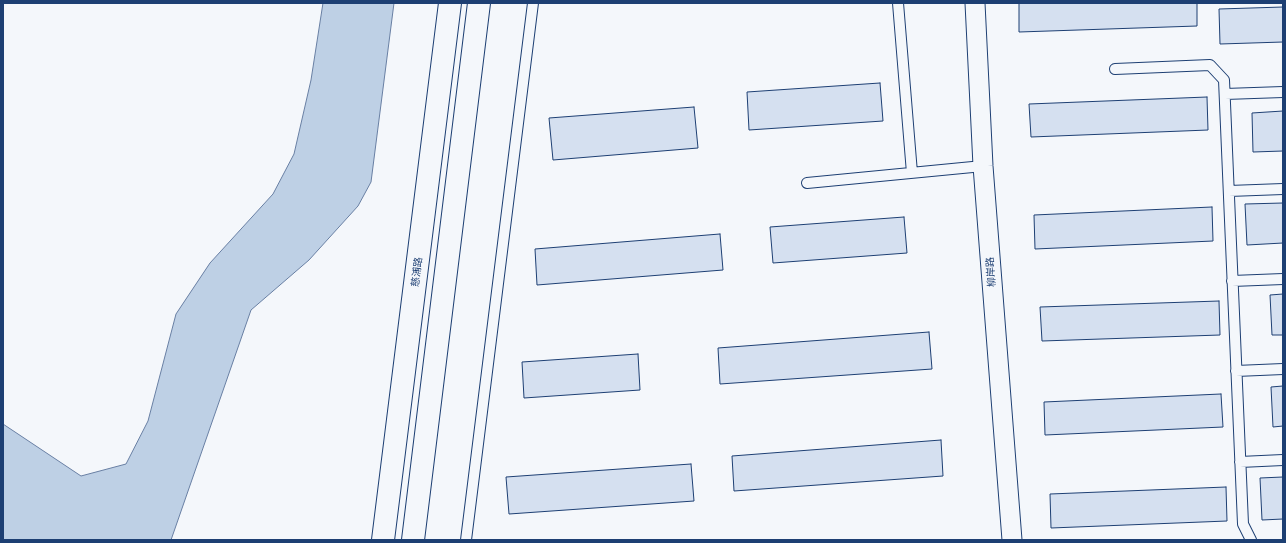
<!DOCTYPE html>
<meta charset="utf-8">
<style>
body{margin:0}
#map{position:relative;width:1286px;height:543px;overflow:hidden;background:#f4f7fb;font-family:Lato,sans-serif}
canvas{display:block}
.frame{position:absolute;inset:0;border:4px solid #1d3f73;pointer-events:none}
</style>
<div id="map">
<canvas width="1286" height="543"></canvas>
<div class="frame"></div>
</div>
<script>
const ctx = document.querySelector('canvas').getContext('2d');
ctx.lineJoin = 'round';
function paint(path, color) {
  ctx.fillStyle = color;
  ctx.fill(path, 'evenodd');
}
function poly(rows) {
  const path = new Path2D();
  for (const r of rows) {
    path.moveTo(r[0], r[1]);
    for (let i = 2; i < r.length; i += 2) path.lineTo(r[i], r[i + 1]);
  }
  return path;
}
function trace(path, color, width, dash) {
  ctx.strokeStyle = color;
  ctx.lineWidth = width;
  ctx.lineCap = dash ? 'butt' : 'round';
  ctx.setLineDash(dash || []);
  ctx.stroke(path);
}
function write(font, color, halo, rows, align = 'center') {
  ctx.font = font + ' Lato,"Noto Sans SC",sans-serif';
  ctx.lineWidth = 3;
  ctx.setLineDash([]);
  ctx.textBaseline = 'middle';
  ctx.strokeStyle = halo;
  ctx.fillStyle = color;
  for (const [text, x, y, turn = 0] of rows) {
    ctx.save();
    ctx.translate(x, y);
    ctx.rotate((+turn || 0) * Math.PI / 180);
    ctx.textAlign = isNaN(turn) ? turn : align;
    if (halo) ctx.strokeText(text, 0, 0);
    ctx.fillText(text, 0, 0);
    ctx.restore();
  }
}
const water = poly([
 [323,3,394,3,371,182,358,206,309,260,251,310,171,540,3,540,3,424,81,476,126,464,148,421,176,314,210,263,273,194,294,154,311,80,323,3]
]);
const building = poly([
 [1019,3,1197,3,1197,26,1019,32,1019,3],
 [1283,7,1283,42,1220,44,1219,9,1283,7],
 [880,83,883,121,749,130,747,92,880,83],
 [1207,97,1208,130,1031,137,1029,104,1207,97],
 [694,107,698,148,553,160,549,118,694,107],
 [1283,111,1283,151,1253,152,1252,113,1283,111],
 [1283,203,1283,243,1247,245,1245,204,1283,203],
 [1212,207,1213,241,1035,249,1034,215,1212,207],
 [904,217,907,253,773,263,770,227,904,217],
 [720,234,723,270,537,285,535,249,720,234],
 [1283,294,1283,335,1272,335,1270,295,1283,294],
 [1219,301,1220,335,1042,341,1040,307,1219,301],
 [929,332,932,369,720,384,718,348,929,332],
 [638,354,640,390,524,398,522,362,638,354],
 [1283,386,1283,426,1273,427,1271,387,1283,386],
 [1221,394,1223,427,1045,435,1044,402,1221,394],
 [941,440,943,476,734,491,732,456,941,440],
 [691,464,694,501,509,514,506,477,691,464],
 [1283,477,1283,519,1262,520,1260,478,1283,477],
 [1226,487,1227,521,1051,528,1050,494,1226,487]
]);
const lane = poly([
 [898,3,912,173],
 [1115,69,1210,65,1224,80,1243,524,1251,540],
 [1225,94,1283,92],
 [807,183,983,166],
 [1229,191,1283,189],
 [1232,281,1283,279],
 [1236,371,1283,369],
 [1240,462,1283,460],
 [466,540,533,3]
]);
const street = poly([
 [975,3,983,166,1012,540]
]);
const secondary = poly([
 [383,540,450,3],
 [413,540,479,3]
]);
const streetNames = [
 ["慈浦路",417,272,-83],
 ["柳岸路",991,272,-94]
];
paint(water, '#bed0e5');
trace(water, '#687fa3', 1);
paint(building, '#d5e0f0');
trace(building, '#1d3f73', 1);
trace(lane, '#1d3f73', 12);
trace(street, '#1d3f73', 21);
trace(secondary, '#1d3f73', 24);
trace(lane, '#f4f7fb', 10);
trace(street, '#f4f7fb', 19);
trace(secondary, '#f4f7fb', 22);
write('10px', '#1d3f73', '#f4f7fb', streetNames);
</script>
